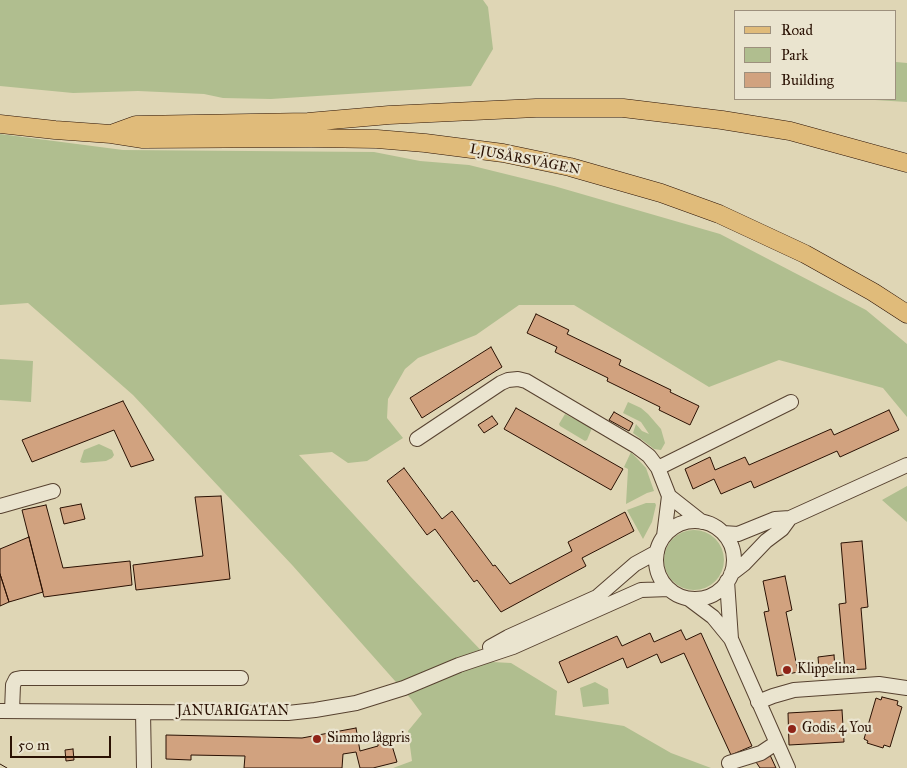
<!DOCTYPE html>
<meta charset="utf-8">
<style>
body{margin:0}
#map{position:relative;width:907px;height:768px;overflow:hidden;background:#dfd6b5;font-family:"IM FELL Great Primer",serif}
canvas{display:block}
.legend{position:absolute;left:734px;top:10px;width:162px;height:90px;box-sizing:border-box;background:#eae4cf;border:1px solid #9d907d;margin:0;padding:6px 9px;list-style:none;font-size:15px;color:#2a1103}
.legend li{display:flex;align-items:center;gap:10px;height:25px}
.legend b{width:25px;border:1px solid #9d907d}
.scale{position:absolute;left:10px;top:736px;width:101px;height:22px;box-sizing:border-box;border:2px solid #2a1103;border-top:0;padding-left:6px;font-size:15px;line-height:18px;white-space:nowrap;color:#2a1103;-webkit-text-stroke:4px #eae4cf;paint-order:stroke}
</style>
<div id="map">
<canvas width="907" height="768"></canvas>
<ul class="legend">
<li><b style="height:6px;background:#e0bb7a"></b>Road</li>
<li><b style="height:14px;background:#b0be8f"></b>Park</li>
<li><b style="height:14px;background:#d1a27f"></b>Building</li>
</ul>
<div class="scale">50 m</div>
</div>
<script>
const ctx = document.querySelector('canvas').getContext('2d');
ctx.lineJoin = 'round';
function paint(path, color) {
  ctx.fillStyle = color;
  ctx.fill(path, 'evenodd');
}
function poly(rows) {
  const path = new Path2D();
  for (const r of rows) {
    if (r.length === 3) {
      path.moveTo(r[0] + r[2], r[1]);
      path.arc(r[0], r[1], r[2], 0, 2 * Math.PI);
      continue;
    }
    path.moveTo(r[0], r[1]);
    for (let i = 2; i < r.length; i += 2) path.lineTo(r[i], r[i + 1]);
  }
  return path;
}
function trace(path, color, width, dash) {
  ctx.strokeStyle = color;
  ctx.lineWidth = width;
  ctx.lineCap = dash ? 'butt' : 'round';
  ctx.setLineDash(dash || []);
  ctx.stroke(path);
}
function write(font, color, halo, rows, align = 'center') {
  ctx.font = font + ' "IM FELL Great Primer",serif';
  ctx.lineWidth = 4.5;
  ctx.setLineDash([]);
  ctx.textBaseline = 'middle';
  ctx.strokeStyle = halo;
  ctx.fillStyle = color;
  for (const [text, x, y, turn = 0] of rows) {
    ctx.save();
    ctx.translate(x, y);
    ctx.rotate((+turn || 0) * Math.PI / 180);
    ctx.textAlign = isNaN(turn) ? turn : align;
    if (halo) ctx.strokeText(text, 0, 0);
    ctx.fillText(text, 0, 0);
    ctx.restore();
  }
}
const green = poly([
 [0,0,483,0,488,7,493,49,471,86,271,99,223,98,204,94,138,91,73,93,0,86],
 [896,62,907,63,907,102,859,99,896,99],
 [0,134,123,150,374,152,420,161,469,165,554,186,720,234,866,310,907,344,907,417,883,388,779,360,709,387,574,305,519,305,476,335,418,358,405,369,388,399,387,418,403,438,367,461,348,463,332,452,299,455,410,576,492,662,511,663,557,691,555,715,624,726,671,753,711,768,393,768,412,761,408,731,422,714,411,699,293,566,133,395,28,303,0,305],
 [0,359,33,361,31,402,0,400],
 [628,402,641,408,648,414,661,429,665,443,661,450,654,449,633,433,636,424,642,431,649,434,641,422,623,413],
 [565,414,592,428,587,440,585,441,560,426,559,424],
 [99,444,112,450,114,455,112,458,106,461,83,463,80,462,84,450],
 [631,452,646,468,654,491,647,493,626,504,628,469,624,467],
 [907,486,907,522,882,500],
 [646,503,655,503,656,505,652,522,643,539,627,510],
 [694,560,30],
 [595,682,608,689,609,704,583,707,580,688]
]);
const building = poly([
 [536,314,569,330,567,334,621,360,619,365,671,390,670,392,699,406,690,425,659,410,660,407,607,381,608,378,555,352,557,347,527,333,536,314],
 [491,347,502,367,422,418,410,398,491,347],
 [123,401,154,460,131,467,114,430,32,462,22,440,123,401],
 [516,408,623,469,611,490,504,429,516,408],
 [889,410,899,430,840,457,837,451,754,488,751,481,721,494,714,479,693,489,685,469,710,457,715,470,745,457,749,465,831,429,834,435,889,410],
 [614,412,633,423,629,431,609,420,614,412],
 [492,416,498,424,484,433,478,425,492,416],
 [404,468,442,519,452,511,491,563,493,566,495,565,510,584,572,551,568,542,625,512,634,531,582,558,586,566,501,612,477,580,474,582,435,529,427,535,387,481,404,468],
 [221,496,230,579,136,590,133,565,203,556,195,497,221,496],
 [81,504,85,519,64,524,60,508,81,504],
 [46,505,63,568,130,561,132,585,44,597,22,510,46,505],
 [29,537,43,592,9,602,0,574,0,549,29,537],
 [862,541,868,607,861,608,866,669,845,670,839,604,846,603,841,543,862,541],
 [0,574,9,602,0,606,0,574],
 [785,576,792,610,786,612,798,672,777,676,764,612,769,611,763,581,785,576],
 [681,630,686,640,701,633,752,746,731,755,684,653,661,663,657,654,627,668,623,658,568,683,559,662,617,636,622,646,650,633,654,642,681,630],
 [834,655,835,668,819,669,818,657,834,655],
 [882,697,898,701,897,705,902,707,890,747,884,745,883,748,867,743,868,741,864,739,876,698,881,700,882,697],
 [842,710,844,742,789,745,788,713,842,710],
 [356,728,360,751,378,746,378,742,390,739,397,762,373,768,360,768,356,752,343,754,342,768,244,768,245,756,191,755,191,760,166,759,166,735,302,738,356,728],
 [73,749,74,760,66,761,65,750,73,749],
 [770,755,776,768,760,768,756,762,770,755]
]);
const minor = poly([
 [417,439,501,383,508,380,518,379,526,381,636,446,649,456,658,468,669,496,702,522],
 [658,468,791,402],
 [0,506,53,491],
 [695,560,39],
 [723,533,738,534,775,519,790,518,907,465],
 [664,536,669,496],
 [731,574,744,564,766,541,782,529,790,518],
 [727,581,731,639],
 [689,599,713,617,731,639,788,768],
 [490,647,508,637,597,597,635,564,657,552],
 [758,702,773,696,794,690,879,684,907,688],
 [0,711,288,713,315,710,356,703,404,688,459,665,513,647,641,590,669,589],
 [12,711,13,685,16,679,21,678,241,678],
 [143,712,144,768],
 [729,763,761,753,776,743]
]);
const major = poly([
 [0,124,55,130,111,134,143,139,311,138,377,139,425,143,503,153,570,167,661,193,719,214,805,254,873,292,907,314],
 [114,133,136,125,308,122,389,115,536,108,623,108,722,120,790,131,907,163]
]);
const tram = poly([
 [0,764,7,768]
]);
const markers = [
 [787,670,5,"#8f2418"],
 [792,729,5,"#8f2418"],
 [317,739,5,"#8f2418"]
];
const streetNames = [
 ["LJUSÅRSVÄGEN",525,160,11],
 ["JANUARIGATAN",233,712]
];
const poiNames = [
 ["Klippelina",797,670],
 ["Godis 4 You",802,729],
 ["Simmo lågpris",327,739]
];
paint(green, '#b0be8f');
paint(building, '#d1a27f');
trace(building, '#2a1103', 1);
trace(minor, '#574230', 16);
trace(major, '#2a1103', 19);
trace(minor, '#eae4cf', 14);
trace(major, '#e0bb7a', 18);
trace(tram, '#2a1103', 1);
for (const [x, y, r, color] of markers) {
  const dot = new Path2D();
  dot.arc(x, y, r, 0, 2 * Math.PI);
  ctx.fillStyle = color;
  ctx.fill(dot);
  trace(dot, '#eae4cf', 2);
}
write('14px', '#2a1103', '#eae4cf', streetNames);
write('14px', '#2a1103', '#eae4cf', poiNames, 'left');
</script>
